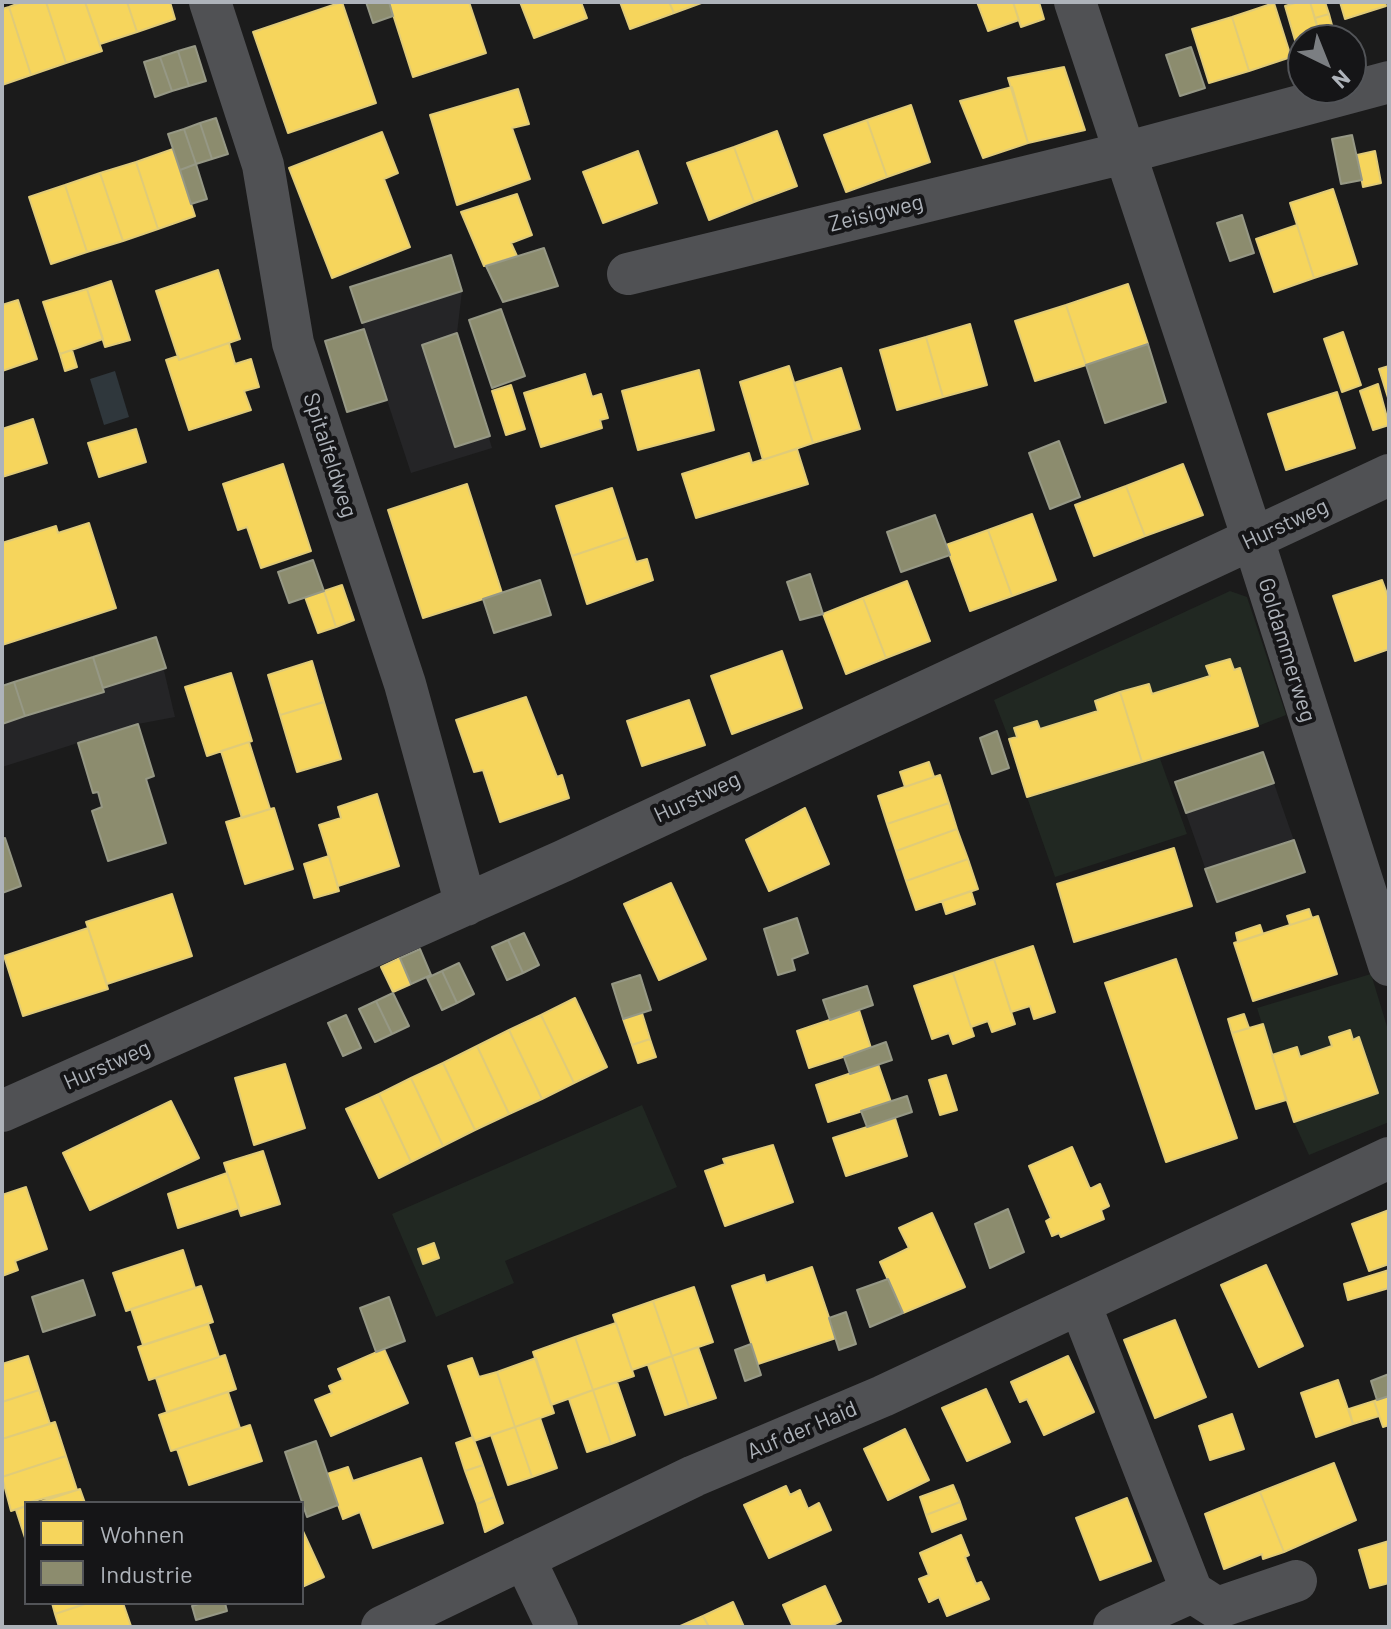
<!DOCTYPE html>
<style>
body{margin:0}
#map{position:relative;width:1391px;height:1629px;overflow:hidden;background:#1b1b1b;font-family:Barlow,sans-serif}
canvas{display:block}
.frame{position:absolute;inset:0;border:4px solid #aeb3ba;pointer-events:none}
.legend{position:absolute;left:24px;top:1501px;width:280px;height:104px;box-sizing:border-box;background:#151517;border:2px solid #525458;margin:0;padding:10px 14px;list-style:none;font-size:24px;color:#aeb3ba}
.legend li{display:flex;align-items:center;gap:16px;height:40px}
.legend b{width:40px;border:2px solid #525458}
.north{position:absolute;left:1287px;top:24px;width:80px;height:80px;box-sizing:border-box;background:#151517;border:2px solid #525458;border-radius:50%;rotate:137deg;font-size:22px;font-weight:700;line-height:32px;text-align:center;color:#aeb3ba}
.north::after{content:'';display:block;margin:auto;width:28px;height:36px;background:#7b7e82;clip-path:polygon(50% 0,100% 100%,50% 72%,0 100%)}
</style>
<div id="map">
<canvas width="1391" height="1629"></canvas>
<div class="frame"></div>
<ul class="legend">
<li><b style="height:22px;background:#f6d55c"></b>Wohnen</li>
<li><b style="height:22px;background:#8c8c6e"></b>Industrie</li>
</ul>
<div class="north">N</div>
</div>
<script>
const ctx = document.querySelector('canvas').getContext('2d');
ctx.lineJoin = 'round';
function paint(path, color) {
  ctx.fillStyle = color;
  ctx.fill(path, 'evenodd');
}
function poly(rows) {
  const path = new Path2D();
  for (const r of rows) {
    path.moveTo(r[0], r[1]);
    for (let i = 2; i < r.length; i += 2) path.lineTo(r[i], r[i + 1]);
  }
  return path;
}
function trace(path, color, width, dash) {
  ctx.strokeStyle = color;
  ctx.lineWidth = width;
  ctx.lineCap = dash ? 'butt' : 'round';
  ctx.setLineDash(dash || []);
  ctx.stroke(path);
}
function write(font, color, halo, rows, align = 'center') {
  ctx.font = font + ' Barlow,sans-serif';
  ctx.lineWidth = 8;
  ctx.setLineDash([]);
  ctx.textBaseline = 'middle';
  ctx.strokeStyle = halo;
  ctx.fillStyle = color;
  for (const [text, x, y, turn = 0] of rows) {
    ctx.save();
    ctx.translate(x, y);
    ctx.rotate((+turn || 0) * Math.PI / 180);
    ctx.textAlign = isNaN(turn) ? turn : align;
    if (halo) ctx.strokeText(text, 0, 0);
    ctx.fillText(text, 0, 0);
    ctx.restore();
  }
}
const built = poly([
 [451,255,462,291,457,333,492,448,411,473,387,400,347,412,325,341,364,329,350,287],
 [156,637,175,717,138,724,2,767,2,686],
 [1263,752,1305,872,1217,902,1175,782]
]);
const green = poly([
 [1230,591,1247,597,1286,715,1258,726,1240,668,1234,670,1230,659,1207,666,1210,676,1152,694,1149,684,1120,692,1096,701,1098,711,1040,729,1015,728,1017,737,1009,739,994,700],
 [1159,756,1187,834,1055,877,1027,797],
 [1371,974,1389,1033,1389,1122,1309,1155,1294,1122,1378,1093,1360,1038,1353,1040,1349,1030,1329,1037,1332,1046,1300,1057,1297,1047,1272,1055,1257,1008],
 [642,1105,677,1187,505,1261,514,1283,436,1317,392,1214]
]);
const water = poly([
 [115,371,129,417,104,425,90,379]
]);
const homes = poly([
 [22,2,46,2,66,63,31,75,9,7,22,2],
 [46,2,85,2,102,51,66,63,46,2],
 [85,2,127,2,137,32,100,44,85,2],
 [127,2,170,2,175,19,137,32,127,2],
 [342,2,376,103,288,133,253,32,342,2],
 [389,2,469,2,486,53,413,77,389,2],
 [520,2,581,2,587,18,534,38,520,2],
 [620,2,669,2,674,13,630,29,620,2],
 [669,2,704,2,674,13,669,2],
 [977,2,1013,2,1019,20,988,31,977,2],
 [1013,2,1039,2,1044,19,1021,27,1013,2],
 [1298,2,1310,2,1321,40,1303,40,1303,53,1299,54,1285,6,1298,2],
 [1310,2,1325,2,1329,14,1315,18,1310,2],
 [1340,2,1385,2,1386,6,1345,19,1340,2],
 [1274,3,1291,57,1249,71,1232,17,1274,3],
 [9,7,31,75,2,85,2,9,9,7],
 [1329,14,1336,40,1321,40,1315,18,1329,14],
 [1232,17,1249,71,1209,83,1192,29,1232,17],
 [1064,67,1085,130,1028,143,1008,78,1064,67],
 [1012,87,1028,143,983,158,960,101,1012,87],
 [518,89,529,124,512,128,530,179,457,205,430,115,518,89],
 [911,105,930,162,887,177,867,120,911,105],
 [867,120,887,177,846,192,824,135,867,120],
 [777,131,797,186,754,202,734,147,777,131],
 [382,132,398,173,384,179,410,247,332,278,289,168,382,132],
 [734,147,754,202,709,220,687,163,734,147],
 [173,149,195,216,158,229,136,162,173,149],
 [638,151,657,203,603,223,583,172,638,151],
 [1375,151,1381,183,1363,187,1357,155,1375,151],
 [136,162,158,229,123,241,100,173,136,162],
 [100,173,123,241,87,252,65,185,100,173],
 [65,185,87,252,51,264,29,197,65,185],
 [1333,189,1357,264,1314,278,1290,203,1333,189],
 [517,194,532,235,511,243,517,256,484,266,461,212,517,194],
 [1297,225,1314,278,1274,292,1256,239,1297,225],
 [218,270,240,339,179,360,156,291,218,270],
 [111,281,130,340,105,347,87,289,111,281],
 [1128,284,1148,344,1086,365,1066,305,1128,284],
 [87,289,103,339,60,354,43,302,87,289],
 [18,300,37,359,2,371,2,305,18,300],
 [1066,305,1086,365,1035,381,1015,321,1066,305],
 [970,324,987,385,943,397,926,337,970,324],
 [1343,332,1361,385,1342,392,1324,339,1343,332],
 [926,337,943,397,897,410,880,350,926,337],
 [229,343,235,364,251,359,259,387,244,391,251,410,189,430,166,360,178,356,179,360,229,343],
 [72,350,77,367,65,371,60,354,72,350],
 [789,366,813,443,763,460,740,382,789,366],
 [1389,366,1389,401,1379,369,1389,366],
 [841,368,860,429,813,443,794,383,841,368],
 [699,370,714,430,638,450,622,391,699,370],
 [585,374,592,397,601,394,608,418,600,420,602,428,541,447,524,393,585,374],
 [1378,384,1389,425,1373,430,1360,391,1378,384],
 [511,385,525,429,506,435,492,391,511,385],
 [1337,392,1355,448,1286,470,1268,414,1337,392],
 [33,419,47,463,2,477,2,429,33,419],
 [136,429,146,462,99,477,88,443,136,429],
 [797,449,808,484,696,518,682,474,749,453,752,463,797,449],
 [283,464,311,551,261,568,247,527,238,530,223,484,283,464],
 [1183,464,1203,515,1145,536,1126,486,1183,464],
 [467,484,502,593,423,618,388,510,467,484],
 [1126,486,1145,536,1094,556,1075,505,1126,486],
 [612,488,628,537,572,556,556,506,612,488],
 [1032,514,1056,580,1012,596,988,530,1032,514],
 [89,523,116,608,2,645,2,543,56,526,58,533,89,523],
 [988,530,1012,596,970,611,946,545,988,530],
 [628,537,636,562,647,559,653,580,587,604,572,556,628,537],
 [1382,580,1389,599,1389,649,1355,661,1333,596,1382,580],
 [907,581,930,641,886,658,863,598,907,581],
 [342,585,354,620,336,627,324,591,342,585],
 [324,591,336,627,318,633,305,597,324,591],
 [863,598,886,658,846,674,823,614,863,598],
 [782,651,802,708,732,734,711,676,782,651],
 [1230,659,1234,670,1240,668,1258,726,1142,762,1120,692,1149,684,1152,694,1210,676,1206,666,1230,659],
 [312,661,324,702,280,715,268,675,312,661],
 [231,673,252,741,207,756,185,687,231,673],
 [1120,692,1142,762,1027,797,1009,739,1017,737,1014,728,1037,721,1040,729,1098,711,1095,701,1120,692],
 [526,697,557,777,562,775,569,798,500,822,483,770,474,772,456,720,526,697],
 [689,700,705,745,642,766,627,721,689,700],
 [324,702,341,759,297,772,280,715,324,702],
 [249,742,270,809,242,818,221,751,249,742],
 [929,762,934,777,905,787,900,772,929,762],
 [940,775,949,803,887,824,878,796,940,775],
 [377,794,399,866,338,886,319,825,341,818,338,807,377,794],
 [949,803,957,829,896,851,887,824,949,803],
 [274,808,293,869,245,884,226,822,274,808],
 [805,808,829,864,769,891,746,840,805,808],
 [957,829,968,859,906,881,896,851,957,829],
 [1174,848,1192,906,1074,942,1057,884,1174,848],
 [329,856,339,891,314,898,304,864,329,856],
 [968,859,978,889,916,910,906,881,968,859],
 [671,883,706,959,659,980,624,904,671,883],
 [971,891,975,904,946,914,942,901,971,891],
 [172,894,192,956,107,984,86,922,172,894],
 [1309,909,1312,918,1290,925,1287,916,1309,909],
 [1318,916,1337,974,1253,1001,1234,943,1318,916],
 [1260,925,1263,934,1238,942,1236,933,1260,925],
 [88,928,108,989,23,1016,4,956,88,928],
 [1033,946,1055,1012,1034,1019,1030,1006,1011,1012,994,959,1033,946],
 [400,958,411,984,393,992,381,967,400,958],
 [994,959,1015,1024,992,1032,988,1021,971,1027,953,973,994,959],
 [1176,959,1237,1138,1166,1162,1105,983,1176,959],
 [953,973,974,1036,953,1044,949,1033,932,1039,914,986,953,973],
 [575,998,607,1067,574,1083,541,1015,575,998],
 [859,1010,871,1048,809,1068,797,1031,859,1010],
 [642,1013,650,1039,632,1045,623,1019,642,1013],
 [1244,1014,1249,1028,1232,1033,1228,1019,1244,1014],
 [541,1015,574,1083,542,1099,509,1030,541,1015],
 [1263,1024,1286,1100,1256,1109,1232,1033,1263,1024],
 [509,1030,542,1099,509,1114,477,1046,509,1030],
 [1350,1030,1353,1040,1359,1037,1378,1093,1294,1122,1272,1055,1297,1047,1300,1057,1332,1046,1329,1037,1350,1030],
 [650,1039,656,1057,638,1063,632,1045,650,1039],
 [477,1046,509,1114,475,1130,443,1063,477,1046],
 [443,1063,475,1130,443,1146,411,1078,443,1063],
 [285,1064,305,1128,254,1145,235,1078,285,1064],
 [878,1064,891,1102,828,1122,816,1085,878,1064],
 [946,1075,957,1110,940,1115,929,1080,946,1075],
 [411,1078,443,1146,411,1162,379,1094,411,1078],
 [379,1094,411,1162,379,1178,346,1109,379,1094],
 [171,1101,199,1158,90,1210,63,1153,171,1101],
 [895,1118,907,1156,846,1176,833,1138,895,1118],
 [773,1145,793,1202,725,1226,705,1171,725,1164,723,1159,773,1145],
 [1072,1147,1090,1189,1100,1184,1109,1206,1101,1210,1104,1219,1061,1237,1059,1233,1052,1236,1046,1221,1051,1218,1029,1166,1072,1147],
 [263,1151,280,1204,241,1216,224,1163,263,1151],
 [227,1173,239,1208,178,1228,168,1194,227,1173],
 [26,1187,47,1249,15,1261,18,1270,2,1276,2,1195,26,1187],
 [1389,1210,1389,1264,1369,1271,1352,1224,1389,1210],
 [932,1213,965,1287,903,1313,880,1262,909,1248,899,1228,932,1213],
 [434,1243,439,1258,423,1264,418,1249,434,1243],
 [183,1250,195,1288,126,1311,113,1273,183,1250],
 [1266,1265,1303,1346,1259,1367,1221,1285,1266,1265],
 [812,1267,836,1338,758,1364,732,1286,764,1275,766,1283,812,1267],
 [1389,1270,1389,1288,1348,1300,1344,1284,1389,1270],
 [201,1286,213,1322,143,1345,131,1309,201,1286],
 [694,1287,713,1342,672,1356,653,1301,694,1287],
 [653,1301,672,1356,632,1370,613,1315,653,1301],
 [1175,1320,1206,1397,1155,1418,1124,1340,1175,1320],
 [616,1323,634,1376,593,1390,575,1337,616,1323],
 [208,1324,219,1357,149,1380,138,1347,208,1324],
 [575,1337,593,1390,551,1405,533,1352,575,1337],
 [698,1347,716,1398,689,1407,672,1356,698,1347],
 [384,1349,408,1403,331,1436,315,1400,332,1393,329,1386,343,1380,338,1369,384,1349],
 [225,1355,236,1389,167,1412,156,1378,225,1355],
 [28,1356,39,1390,2,1402,2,1364,28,1356],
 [672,1356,689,1407,665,1415,648,1365,672,1356],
 [1068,1356,1094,1412,1044,1435,1027,1399,1020,1402,1011,1382,1068,1356],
 [472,1358,479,1377,497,1372,515,1427,474,1441,448,1366,472,1358],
 [536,1358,554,1413,515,1427,497,1372,536,1358],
 [1338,1380,1353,1424,1316,1437,1301,1393,1338,1380],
 [617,1382,635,1435,611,1444,593,1390,617,1382],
 [986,1389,1010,1442,967,1461,942,1408,986,1389],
 [39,1390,50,1424,2,1439,2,1402,39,1390],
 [593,1390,611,1444,587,1452,569,1399,593,1390],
 [228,1392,240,1428,171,1451,159,1415,228,1392],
 [1389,1396,1389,1425,1383,1427,1374,1401,1389,1396],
 [1374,1401,1379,1416,1353,1424,1349,1409,1374,1401],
 [1232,1414,1244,1449,1210,1460,1199,1426,1232,1414],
 [540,1418,557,1468,532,1477,515,1427,540,1418],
 [55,1422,66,1456,2,1477,2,1439,55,1422],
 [250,1425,262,1461,189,1485,177,1449,250,1425],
 [515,1427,532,1477,508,1485,491,1435,515,1427],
 [905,1429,929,1480,888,1500,864,1449,905,1429],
 [473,1437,483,1465,465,1471,456,1443,473,1437],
 [66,1456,77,1490,26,1503,26,1506,11,1511,2,1477,66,1456],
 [421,1458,443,1523,373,1548,360,1512,343,1519,327,1474,348,1467,353,1481,421,1458],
 [1334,1463,1356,1520,1284,1552,1260,1492,1334,1463],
 [483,1465,494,1497,477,1504,465,1471,483,1465],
 [953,1485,960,1502,926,1515,920,1497,953,1485],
 [786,1486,790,1495,800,1490,808,1509,819,1503,831,1530,769,1558,744,1505,786,1486],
 [80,1489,85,1503,37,1503,77,1490,80,1489],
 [1260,1492,1284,1552,1263,1559,1262,1554,1224,1569,1205,1514,1260,1492],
 [494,1497,503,1523,485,1532,477,1504,494,1497],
 [1127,1498,1151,1561,1100,1580,1076,1518,1127,1498],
 [960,1502,966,1519,932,1532,926,1515,960,1502],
 [26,1506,26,1541,16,1510,26,1506],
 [302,1529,324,1577,302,1587,302,1529],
 [961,1535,969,1555,965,1557,976,1584,981,1582,989,1599,947,1616,939,1597,929,1602,919,1579,929,1575,920,1553,961,1535],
 [1389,1541,1389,1583,1370,1588,1359,1550,1389,1541],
 [825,1586,841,1621,829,1627,793,1627,783,1605,825,1586],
 [733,1602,744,1627,709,1627,703,1616,733,1602],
 [52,1603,88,1603,55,1614,52,1603],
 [88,1603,123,1603,131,1626,59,1627,55,1614,88,1603],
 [703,1616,709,1627,678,1627,703,1616]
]);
const industry = poly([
 [366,2,389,2,393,16,373,23,366,2],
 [195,46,206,81,189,86,178,51,195,46],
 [1191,47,1205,88,1180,96,1166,55,1191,47],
 [178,51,189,86,172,91,160,57,178,51],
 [160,57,172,91,155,97,144,62,160,57],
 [216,118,228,154,212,159,200,123,216,118],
 [200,123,212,159,196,164,184,129,200,123],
 [184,129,196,164,180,170,168,134,184,129],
 [1352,135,1362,180,1341,184,1332,139,1352,135],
 [196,164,207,199,191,204,180,170,196,164],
 [1242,215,1254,253,1230,261,1217,223,1242,215],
 [544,248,558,286,503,302,486,266,544,248],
 [451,255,462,291,362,323,350,287,451,255],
 [501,309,525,376,492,388,469,320,501,309],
 [364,329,387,400,347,412,325,341,364,329],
 [457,333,490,436,455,447,422,345,457,333],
 [1148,344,1166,402,1105,423,1086,365,1148,344],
 [1059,441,1080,497,1050,509,1029,453,1059,441],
 [935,515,950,555,901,572,887,532,935,515],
 [313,560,324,591,289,603,278,572,313,560],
 [810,574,823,614,800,620,787,582,810,574],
 [540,580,551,615,494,633,483,599,540,580],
 [156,637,166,668,103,688,93,657,156,637],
 [93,657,104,692,25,716,14,682,93,657],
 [14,682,25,716,2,724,2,686,14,682],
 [138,724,154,776,146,779,166,843,108,861,92,811,102,807,98,792,93,793,78,743,138,724],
 [997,731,1009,768,992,774,980,738,997,731],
 [1263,752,1274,783,1186,813,1175,782,1263,752],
 [5,838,21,886,2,893,2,839,5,838],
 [1294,840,1305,872,1217,902,1205,869,1294,840],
 [797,918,808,953,792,959,795,970,778,975,764,929,797,918],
 [524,933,539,965,523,973,508,940,524,933],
 [508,940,523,973,507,980,492,947,508,940],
 [420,949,431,975,411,984,400,958,420,949],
 [459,963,474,994,457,1003,442,971,459,963],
 [442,971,457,1003,442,1010,427,978,442,971],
 [640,975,651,1010,623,1019,612,984,640,975],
 [867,986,873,1005,830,1020,823,1000,867,986],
 [393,993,409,1026,392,1034,376,1001,393,993],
 [376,1001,392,1034,375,1042,359,1009,376,1001],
 [346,1015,361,1048,343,1056,328,1023,346,1015],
 [886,1042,892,1060,850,1074,844,1057,886,1042],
 [907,1096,912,1112,867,1127,861,1111,907,1096],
 [1008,1209,1024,1252,990,1268,975,1224,1008,1209],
 [888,1279,903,1313,870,1327,857,1290,888,1279],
 [83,1280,95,1315,43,1332,32,1297,83,1280],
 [389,1297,405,1341,376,1352,360,1308,389,1297],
 [846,1312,856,1344,839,1350,829,1318,846,1312],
 [751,1344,761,1375,745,1381,735,1350,751,1344],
 [1389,1374,1389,1396,1377,1400,1371,1381,1389,1374],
 [316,1441,338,1505,307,1517,285,1452,316,1441],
 [202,1603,225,1603,227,1611,196,1620,192,1606,202,1603]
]);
const minor = poly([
 [210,2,263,165,293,343,405,684,466,905],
 [1075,2,1253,539,1389,965],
 [628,274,1124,153,1389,82],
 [2,1111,563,861,1389,475],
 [1080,1304,1192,1592,1217,1608,1296,1581],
 [524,1558,557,1627],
 [382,1627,694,1476,883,1396,1389,1158],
 [1114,1627,1192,1592]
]);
const streetNames = [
 ["Zeisigweg",876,213,-14],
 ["Spitalfeldweg",330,455,72],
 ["Hurstweg",1285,524,-25],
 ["Goldammerweg",1287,650,73],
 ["Hurstweg",697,797,-25],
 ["Hurstweg",107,1065,-24],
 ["Auf der Haid",802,1430,-23]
];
paint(built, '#252527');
paint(green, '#212822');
paint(water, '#2f373c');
paint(homes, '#f6d55c');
trace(homes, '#e0cb78', 2);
paint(industry, '#8c8c6e');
trace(industry, '#969885', 2);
trace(minor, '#505154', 42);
write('22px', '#aeb3ba', '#151517', streetNames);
</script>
